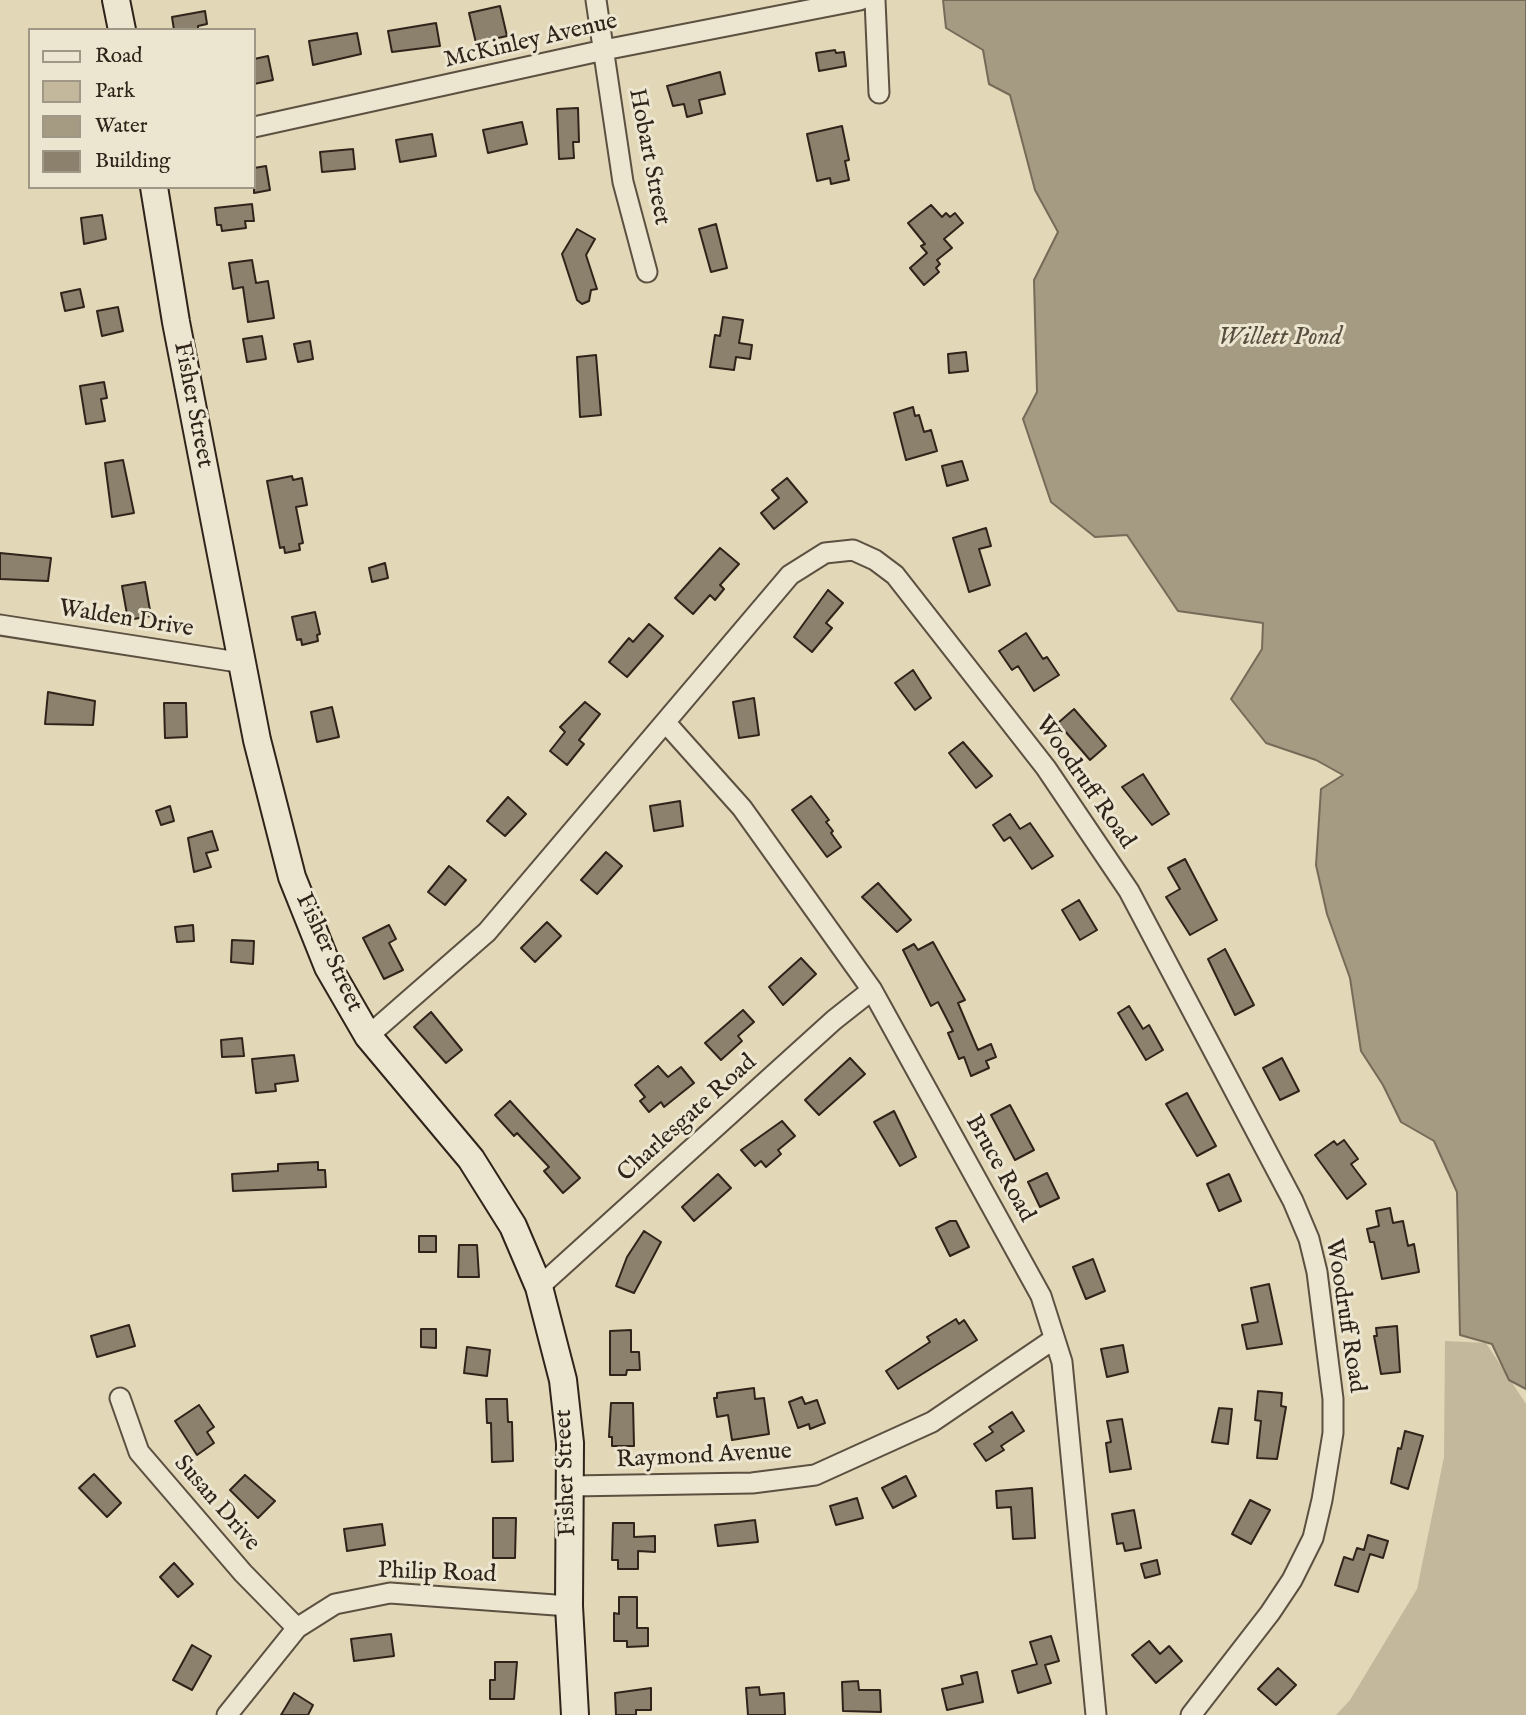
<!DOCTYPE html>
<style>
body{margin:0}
#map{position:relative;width:1526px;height:1715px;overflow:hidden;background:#e2d7b7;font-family:"IM FELL English",serif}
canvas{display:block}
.legend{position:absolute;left:28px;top:28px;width:228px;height:161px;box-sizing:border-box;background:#ece5d0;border:2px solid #a09787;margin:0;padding:9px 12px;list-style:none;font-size:21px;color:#2f231a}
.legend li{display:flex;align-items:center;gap:14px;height:35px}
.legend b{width:35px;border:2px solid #a09787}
</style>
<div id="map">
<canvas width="1526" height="1715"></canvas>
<ul class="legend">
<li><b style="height:9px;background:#ece5d0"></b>Road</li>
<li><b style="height:19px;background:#c4b89c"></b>Park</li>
<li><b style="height:19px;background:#a59a82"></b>Water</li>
<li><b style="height:19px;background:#8c816c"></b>Building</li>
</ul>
</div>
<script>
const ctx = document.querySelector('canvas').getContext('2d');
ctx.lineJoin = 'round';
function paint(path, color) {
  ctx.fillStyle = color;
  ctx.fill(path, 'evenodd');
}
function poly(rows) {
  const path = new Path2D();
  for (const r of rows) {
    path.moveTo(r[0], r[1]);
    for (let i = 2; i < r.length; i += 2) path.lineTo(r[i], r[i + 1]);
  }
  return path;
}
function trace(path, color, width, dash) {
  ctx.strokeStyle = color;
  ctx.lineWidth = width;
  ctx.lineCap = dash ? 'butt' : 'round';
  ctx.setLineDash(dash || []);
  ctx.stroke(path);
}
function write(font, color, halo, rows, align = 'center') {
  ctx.font = font + ' "IM FELL English",serif';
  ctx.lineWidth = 6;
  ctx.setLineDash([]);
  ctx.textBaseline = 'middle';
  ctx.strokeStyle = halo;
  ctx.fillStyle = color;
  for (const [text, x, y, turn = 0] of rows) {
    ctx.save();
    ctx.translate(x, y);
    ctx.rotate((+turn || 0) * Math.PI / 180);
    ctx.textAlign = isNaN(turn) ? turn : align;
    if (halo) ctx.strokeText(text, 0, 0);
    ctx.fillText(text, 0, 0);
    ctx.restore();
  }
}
const green = poly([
 [1445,1341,1486,1343,1526,1404,1526,1715,1336,1715,1350,1700,1417,1589,1444,1457]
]);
const water = poly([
 [943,0,1526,0,1526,1389,1509,1380,1492,1344,1460,1335,1457,1192,1434,1141,1401,1122,1383,1085,1361,1051,1350,978,1327,914,1316,865,1321,789,1343,775,1316,760,1266,743,1231,699,1262,649,1263,623,1178,611,1127,535,1095,537,1051,502,1023,419,1037,392,1034,280,1058,232,1035,190,1010,95,989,84,983,50,946,28,943,0]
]);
const building = poly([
 [500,6,507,36,476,43,469,13,500,6],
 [205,11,207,24,198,26,198,30,174,30,172,17,205,11],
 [436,23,440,46,392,52,388,31,436,23],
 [357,33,361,54,313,65,309,41,357,33],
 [835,50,836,53,844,52,846,66,819,71,816,53,835,50],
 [268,56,273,80,254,84,254,59,268,56],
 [720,72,725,94,699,100,702,113,687,117,684,104,673,106,667,86,720,72],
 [578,108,579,142,573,142,574,158,559,159,557,109,578,108],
 [522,122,527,144,488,153,483,130,522,122],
 [842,126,849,160,845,161,849,180,831,184,830,178,817,181,807,134,842,126],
 [432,134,436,156,400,162,396,140,432,134],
 [353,149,355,169,322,172,320,152,353,149],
 [266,166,270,190,254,193,254,168,266,166],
 [252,204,254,221,245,221,246,228,222,231,221,225,217,225,215,208,252,204],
 [931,205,942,217,946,213,950,217,955,213,963,223,944,239,952,248,937,260,940,264,936,268,939,272,924,285,910,268,927,253,921,246,925,244,908,223,931,205],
 [102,215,106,239,84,244,81,218,102,215],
 [716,224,727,268,711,272,699,229,716,224],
 [577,229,595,239,586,255,597,289,591,290,589,301,582,304,577,300,562,254,577,229],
 [252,260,256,283,268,281,274,318,248,322,243,287,233,289,229,263,252,260],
 [80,289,84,307,65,311,61,293,80,289],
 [118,307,123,331,102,336,97,311,118,307],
 [723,317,743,320,739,343,752,345,750,359,736,357,734,370,710,367,715,335,720,336,723,317],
 [262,336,266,359,247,362,243,339,262,336],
 [310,341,313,359,298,362,294,344,310,341],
 [966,352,968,371,949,373,948,354,966,352],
 [596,355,601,415,580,417,577,357,596,355],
 [104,382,107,398,101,399,105,421,86,424,80,386,104,382],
 [913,407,915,416,919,415,924,432,931,430,937,451,906,460,894,413,913,407],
 [123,460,134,513,112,517,105,463,123,460],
 [962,461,968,480,947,486,942,466,962,461],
 [292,476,293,480,302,478,307,505,296,507,303,543,299,544,300,550,285,553,284,547,280,548,267,481,292,476],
 [787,478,807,502,774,529,761,513,779,498,772,490,787,478],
 [986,528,991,546,979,549,990,585,969,592,953,538,986,528],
 [720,548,739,564,720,585,724,589,715,600,710,595,693,614,675,598,720,548],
 [0,553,51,558,48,581,0,579,0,553],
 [385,563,388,578,372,582,369,568,385,563],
 [145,582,151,616,128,620,122,586,145,582],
 [828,590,843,603,826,623,832,628,812,652,794,637,828,590],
 [315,612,320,634,317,635,318,641,302,645,301,639,297,640,292,617,315,612],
 [649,624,663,636,627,677,609,662,629,638,633,642,649,624],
 [1026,633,1043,659,1047,657,1059,675,1034,691,1018,666,1012,670,999,651,1026,633],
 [913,670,931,698,915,710,895,683,913,670],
 [48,692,95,701,93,725,45,724,48,692],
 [754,698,759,735,739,738,733,702,754,698],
 [585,702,600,714,579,740,584,744,567,765,550,751,565,732,560,727,585,702],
 [164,703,186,703,187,737,165,738,164,703],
 [332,707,339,737,317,742,311,712,332,707],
 [1074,709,1106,746,1090,760,1058,723,1074,709],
 [963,742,992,776,976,788,949,753,963,742],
 [1143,774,1169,814,1152,825,1122,787,1143,774],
 [811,796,829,820,826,822,833,831,831,833,841,847,827,857,792,810,811,796],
 [508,797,526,814,505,836,487,821,508,797],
 [680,801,683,826,654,831,650,806,680,801],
 [170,806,174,821,161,825,156,811,170,806],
 [1010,814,1020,829,1030,823,1053,856,1032,869,1010,837,1004,841,993,825,1010,814],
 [212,831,218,850,206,853,211,867,194,872,188,838,212,831],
 [606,852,622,866,597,894,581,880,606,852],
 [1185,859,1217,920,1190,935,1166,897,1180,889,1168,868,1185,859],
 [449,866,466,880,445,905,428,892,449,866],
 [878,883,911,920,897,932,862,897,878,883],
 [1079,900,1097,930,1080,940,1062,910,1079,900],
 [547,922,561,936,535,962,521,948,547,922],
 [193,925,194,941,177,942,175,927,193,925],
 [389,925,396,939,389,943,403,970,384,979,363,938,389,925],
 [232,940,254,941,253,964,231,962,232,940],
 [933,942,965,1000,958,1003,978,1050,991,1044,996,1057,986,1061,989,1068,971,1076,964,1057,959,1059,948,1033,953,1031,938,1002,931,1006,903,950,914,944,918,950,933,942],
 [1225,949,1254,1005,1235,1015,1208,959,1225,949],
 [801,958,816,974,783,1005,769,987,801,958],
 [1129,1006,1143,1029,1149,1025,1163,1050,1146,1060,1118,1013,1129,1006],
 [743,1010,754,1022,738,1036,742,1041,721,1060,705,1043,743,1010],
 [431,1012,462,1050,446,1063,414,1027,431,1012],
 [242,1038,244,1056,222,1057,221,1040,242,1038],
 [294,1055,298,1081,275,1084,276,1091,256,1093,252,1059,294,1055],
 [850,1058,865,1074,819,1115,805,1100,850,1058],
 [1282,1058,1299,1091,1280,1100,1263,1068,1282,1058],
 [658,1066,668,1077,681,1067,694,1083,664,1107,661,1102,649,1112,640,1101,645,1097,635,1085,658,1066],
 [1187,1093,1216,1146,1197,1156,1166,1104,1187,1093],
 [510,1101,580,1178,563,1193,544,1171,549,1167,517,1133,514,1136,495,1115,510,1101],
 [1010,1105,1034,1150,1015,1160,991,1115,1010,1105],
 [894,1111,916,1157,900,1166,874,1122,894,1111],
 [782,1121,795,1136,778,1150,781,1154,766,1167,761,1161,755,1166,741,1150,782,1121],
 [1344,1140,1358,1159,1351,1164,1366,1184,1347,1199,1315,1155,1334,1141,1337,1145,1344,1140],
 [318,1162,318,1170,325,1170,326,1187,233,1191,232,1174,278,1171,278,1164,318,1162],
 [1047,1173,1059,1198,1040,1207,1028,1182,1047,1173],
 [718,1174,731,1188,694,1221,682,1207,718,1174],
 [1229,1174,1241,1201,1219,1211,1207,1184,1229,1174],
 [1390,1208,1393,1223,1403,1221,1408,1246,1414,1244,1419,1272,1382,1279,1374,1242,1370,1242,1367,1229,1379,1226,1376,1211,1390,1208],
 [950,1221,956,1221,969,1247,950,1256,936,1228,950,1221],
 [644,1231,661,1242,634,1293,616,1286,627,1257,644,1231],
 [419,1236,436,1236,436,1252,419,1252,419,1236],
 [459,1245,477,1245,479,1277,458,1277,459,1245],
 [1093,1259,1105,1291,1086,1299,1073,1267,1093,1259],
 [1269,1284,1282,1344,1247,1349,1242,1325,1258,1322,1251,1288,1269,1284],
 [956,1319,959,1324,964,1320,977,1340,898,1389,886,1371,930,1342,927,1337,956,1319],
 [129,1325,135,1346,97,1357,91,1336,129,1325],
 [1397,1326,1400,1372,1381,1374,1374,1336,1377,1336,1376,1328,1397,1326],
 [421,1329,436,1329,436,1348,421,1347,421,1329],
 [631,1330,631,1352,639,1352,640,1370,627,1370,626,1375,610,1375,610,1331,631,1330],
 [1123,1345,1128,1372,1107,1377,1101,1349,1123,1345],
 [467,1347,490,1350,487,1376,464,1373,467,1347],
 [754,1388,755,1399,764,1398,769,1434,732,1440,728,1415,717,1417,714,1398,717,1398,717,1393,754,1388],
 [1258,1391,1282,1393,1281,1406,1286,1407,1277,1459,1257,1458,1261,1421,1255,1420,1258,1391],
 [802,1397,805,1404,817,1400,825,1423,810,1429,809,1424,798,1428,789,1402,802,1397],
 [486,1399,507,1399,508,1422,512,1422,513,1461,492,1462,491,1423,487,1423,486,1399],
 [611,1403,633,1403,634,1446,612,1446,612,1437,609,1437,611,1403],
 [199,1405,214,1427,207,1432,214,1443,197,1455,175,1421,199,1405],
 [1219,1408,1232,1409,1228,1444,1212,1442,1219,1408],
 [1012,1412,1024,1431,1001,1446,1004,1450,986,1461,974,1444,993,1432,989,1427,1012,1412],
 [1122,1419,1131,1469,1110,1472,1106,1443,1111,1442,1107,1421,1122,1419],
 [1405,1431,1423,1436,1408,1489,1391,1483,1398,1448,1401,1449,1405,1431],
 [94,1474,121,1503,107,1517,79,1488,94,1474],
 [245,1475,275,1501,258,1518,230,1490,245,1475],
 [906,1476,916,1496,893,1508,882,1488,906,1476],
 [1032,1488,1035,1538,1013,1539,1011,1507,997,1508,996,1491,1032,1488],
 [857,1498,863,1518,836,1525,830,1506,857,1498],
 [1250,1500,1270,1510,1251,1544,1232,1534,1250,1500],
 [1134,1510,1141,1548,1125,1551,1123,1543,1117,1544,1112,1514,1134,1510],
 [493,1518,516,1518,515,1558,493,1558,493,1518],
 [755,1520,758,1542,718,1546,715,1525,755,1520],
 [613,1523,634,1523,634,1537,655,1536,655,1552,638,1551,638,1569,618,1569,618,1560,612,1560,613,1523],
 [382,1524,385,1545,347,1551,344,1529,382,1524],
 [1368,1535,1388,1541,1383,1558,1370,1554,1358,1592,1335,1585,1344,1557,1353,1560,1357,1548,1364,1550,1368,1535],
 [1157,1560,1160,1574,1145,1578,1141,1564,1157,1560],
 [174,1563,193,1584,178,1597,160,1577,174,1563],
 [619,1597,637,1597,637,1628,648,1628,648,1646,627,1647,627,1641,614,1641,614,1613,619,1614,619,1597],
 [391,1634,394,1656,354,1661,351,1639,391,1634],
 [1051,1636,1059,1661,1045,1665,1051,1683,1018,1693,1012,1671,1037,1664,1030,1642,1051,1636],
 [1149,1641,1160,1654,1169,1646,1182,1661,1156,1683,1132,1655,1149,1641],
 [192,1645,211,1656,192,1690,173,1680,192,1645],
 [495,1662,517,1662,514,1699,490,1699,490,1680,495,1680,495,1662],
 [1278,1668,1296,1685,1276,1705,1258,1689,1278,1668],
 [977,1672,983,1702,947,1710,942,1689,963,1684,961,1676,977,1672],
 [858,1681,859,1690,880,1690,881,1712,843,1711,842,1682,858,1681],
 [759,1687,760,1695,784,1693,785,1715,748,1715,746,1688,759,1687],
 [651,1688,651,1710,636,1710,636,1715,616,1715,615,1693,651,1688],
 [294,1693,313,1705,308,1715,281,1715,294,1693]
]);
const street = poly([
 [596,0,623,182,647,272],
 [875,0,879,93],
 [254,127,604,50,860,0],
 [0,625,244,663],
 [666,723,742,808,872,990,1041,1296,1062,1362,1096,1715],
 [368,1036,487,932,790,575,825,553,853,550,875,560,895,575,1046,768,1129,891,1293,1201,1309,1239,1317,1272,1333,1399,1333,1433,1322,1500,1313,1538,1292,1580,1270,1613,1191,1715],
 [539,1287,834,1020,872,990],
 [120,1398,139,1452,243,1573,297,1628],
 [571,1486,752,1483,815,1475,932,1422,1054,1339],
 [227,1715,297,1628,335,1604,390,1593,569,1606]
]);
const secondary = poly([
 [116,0,122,30],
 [154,187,176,322,257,740,292,877,328,967,368,1036,471,1159,513,1226,539,1287,563,1380,570,1443,569,1606,575,1715]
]);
const streetNames = [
 ["McKinley Avenue",531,42,-13],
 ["Hobart Street",648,157,79],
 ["Fisher Street",192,405,79],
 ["Walden Drive",126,620,9],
 ["Woodruff Road",1084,783,55],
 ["Fisher Street",328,953,65],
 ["Charlesgate Road",688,1119,-42],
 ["Bruce Road",999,1169,61],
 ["Woodruff Road",1344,1316,81],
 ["Raymond Avenue",704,1457,-3],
 ["Fisher Street",567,1473,-92],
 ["Susan Drive",216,1504,49],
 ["Philip Road",437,1574,2]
];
const waterNames = [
 ["Willett Pond",1280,339]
];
paint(green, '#c4b89c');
paint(water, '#a59a82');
trace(water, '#766a58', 2);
paint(building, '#8c816c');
trace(building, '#2f231a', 2);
trace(street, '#5c5041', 23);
trace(secondary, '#2f231a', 30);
trace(street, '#ece5d0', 19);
trace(secondary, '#ece5d0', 26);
write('24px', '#2f231a', '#ece5d0', streetNames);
write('italic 26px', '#584d3e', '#ece5d0', waterNames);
</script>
